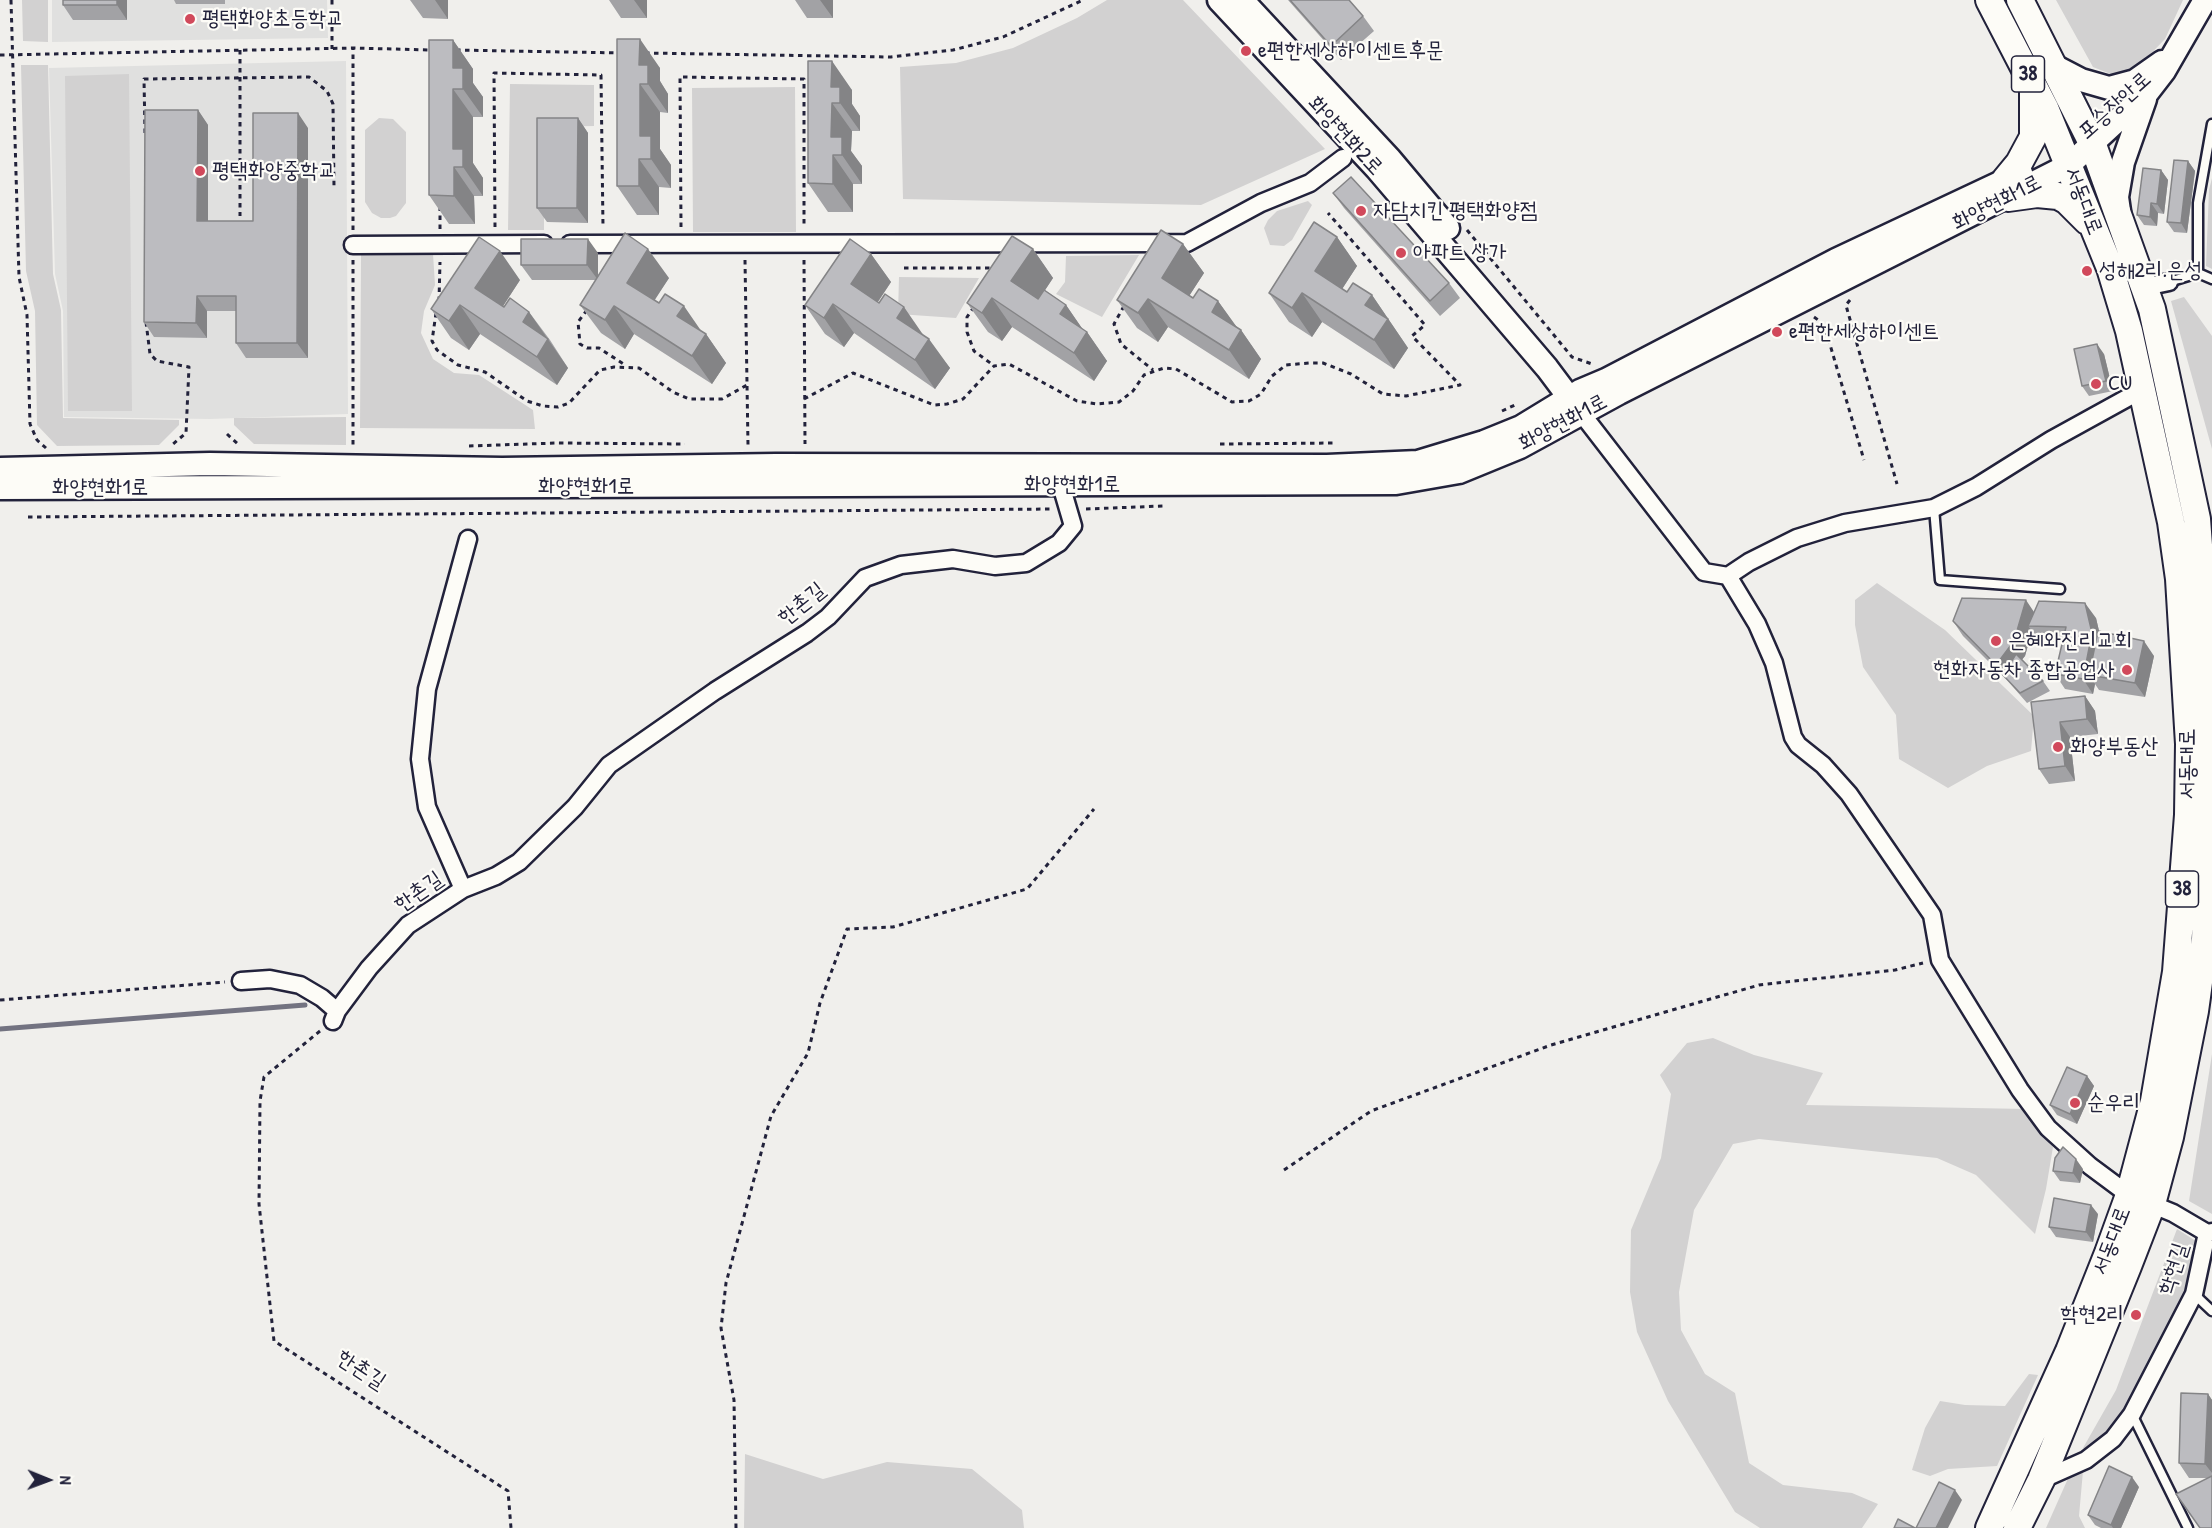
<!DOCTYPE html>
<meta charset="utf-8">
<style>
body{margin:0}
#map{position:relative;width:2212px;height:1528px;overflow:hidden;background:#f0efec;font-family:"Patrick Hand",sans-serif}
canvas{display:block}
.north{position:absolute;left:18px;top:1450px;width:60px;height:60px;-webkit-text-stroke:4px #fdfcf7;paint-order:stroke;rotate:91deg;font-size:16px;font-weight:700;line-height:24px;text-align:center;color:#22223b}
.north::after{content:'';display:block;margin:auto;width:21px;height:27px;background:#22223b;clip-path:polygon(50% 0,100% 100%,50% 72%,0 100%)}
</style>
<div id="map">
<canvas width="2212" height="1528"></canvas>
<div class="north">N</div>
</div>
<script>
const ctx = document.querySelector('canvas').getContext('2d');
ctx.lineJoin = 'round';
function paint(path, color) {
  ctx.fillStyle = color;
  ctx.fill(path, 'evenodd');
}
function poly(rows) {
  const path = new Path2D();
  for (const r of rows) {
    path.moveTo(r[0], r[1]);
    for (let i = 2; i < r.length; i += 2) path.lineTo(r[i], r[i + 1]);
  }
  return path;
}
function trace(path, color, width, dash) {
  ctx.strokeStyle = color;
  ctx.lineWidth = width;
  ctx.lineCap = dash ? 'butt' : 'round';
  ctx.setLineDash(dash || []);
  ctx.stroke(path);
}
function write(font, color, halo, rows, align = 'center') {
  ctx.font = font + ' "Patrick Hand","Poor Story",sans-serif';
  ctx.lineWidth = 4.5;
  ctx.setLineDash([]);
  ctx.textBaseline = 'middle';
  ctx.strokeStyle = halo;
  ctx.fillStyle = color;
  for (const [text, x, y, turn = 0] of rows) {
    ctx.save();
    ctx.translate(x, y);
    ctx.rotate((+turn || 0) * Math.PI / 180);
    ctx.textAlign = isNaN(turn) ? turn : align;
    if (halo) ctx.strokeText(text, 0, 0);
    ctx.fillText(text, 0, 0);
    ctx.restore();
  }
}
const built = poly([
 [52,0,327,0,328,38,52,42],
 [346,61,348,414,210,419,64,417,63,311,55,274,49,68]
]);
const green = poly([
 [22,0,48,0,48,42,23,41],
 [1107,0,1183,0,1325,149,1201,205,903,199,900,67,956,63,1013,48,1077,18],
 [2056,0,2183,0,2165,39,2138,67,2113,75,2093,67],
 [21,65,48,65,53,274,61,310,63,418,179,420,179,425,159,445,57,446,37,425,35,311,26,271],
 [129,74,132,411,68,411,65,76],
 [510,84,594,85,594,126,544,127,544,230,508,230],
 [795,87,796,232,693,232,692,88],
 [379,118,393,119,406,132,406,203,396,216,390,218,381,218,372,213,365,202,365,130],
 [2212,178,2212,269,2206,266,2209,190],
 [1308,201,1312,205,1292,240,1284,246,1270,245,1264,228,1268,220,1277,211],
 [433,254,435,285,424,311,421,333,433,359,454,373,479,375,533,410,535,429,360,428,361,255],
 [1139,255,1102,317,1056,294,1065,282,1066,256],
 [899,277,979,278,956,318,898,314],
 [2184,297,2212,336,2212,449,2171,301],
 [346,417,346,445,254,444,234,425,234,418],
 [1877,583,1945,630,2034,716,2031,751,1987,766,1948,788,1899,759,1896,715,1863,667,1855,625,1855,600],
 [1713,1038,1754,1055,1823,1073,1806,1105,2027,1109,2053,1147,2046,1189,2035,1234,1976,1175,1937,1158,1759,1139,1733,1144,1694,1210,1679,1292,1681,1330,1705,1374,1735,1393,1749,1463,1783,1485,1852,1493,1878,1504,1862,1528,1760,1528,1735,1512,1668,1401,1637,1332,1630,1292,1631,1230,1661,1158,1671,1094,1660,1075,1687,1043],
 [2212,1054,2212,1214,2189,1201],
 [2177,1229,2199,1243,2192,1274,2140,1389,2118,1422,2087,1452,2083,1448,2116,1390],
 [2029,1374,2038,1375,1997,1466,1948,1469,1930,1476,1912,1470,1925,1428,1940,1401,1965,1405,2005,1406],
 [745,1454,823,1479,887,1462,972,1469,1022,1510,1024,1528,744,1528],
 [2083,1471,2079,1516,2085,1528,2046,1528,2070,1474]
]);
const stream = poly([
 [0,1029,305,1005]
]);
const path = poly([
 [11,0,19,277,27,315,30,424,37,440,46,448],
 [332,0,332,49],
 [240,50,240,216],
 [456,50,621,53],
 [645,53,891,57,953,50,1003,37,1083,0],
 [0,55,353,48,432,50],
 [145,133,144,79,309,77,327,91,333,104,334,187],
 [495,227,494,73,601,75,603,227],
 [681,227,680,77,804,79,804,227],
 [440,229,440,208],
 [353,230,353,48],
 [1467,230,1572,357,1592,364],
 [353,260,353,446],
 [745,260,748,445],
 [804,260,805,444],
 [904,268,992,268],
 [1850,300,1846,305,1847,309,1897,484],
 [439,301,440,262],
 [1124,306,1114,324,1121,344,1153,370],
 [974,307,967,317,967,332,974,351,993,365],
 [587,310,578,322,580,344,587,348,599,348,625,365],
 [436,313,432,341,437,350,458,365,485,372,527,401,543,406,558,407,569,403,600,370,614,367,639,368,673,392,689,399,722,399,747,385],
 [1814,317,1821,322,1826,331,1864,460],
 [146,322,150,354,157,361,189,367,186,433,173,444],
 [804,399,853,373,934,405,947,404,963,399,994,366,1009,364,1077,401,1097,404,1119,402,1133,391,1144,375,1164,368,1176,369,1232,402,1249,401,1261,394,1272,376,1286,365,1309,363,1323,363,1351,374,1383,394,1406,396,1460,385,1412,336,1425,325,1328,213],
 [1502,411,1515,405],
 [227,434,239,445],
 [1220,444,1336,443],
 [469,446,557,443,685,444],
 [1086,509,1163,506],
 [28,517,1052,509],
 [0,1000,225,982],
 [320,1031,264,1077,260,1101,259,1204,274,1341,508,1491,511,1528],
 [1284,1170,1371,1111,1551,1045,1759,985,1895,970,1923,963],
 [736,1528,734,1400,721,1328,726,1283,771,1116,808,1053,820,1003,847,929,893,927,1027,889,1094,809]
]);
const lane = poly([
 [2198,273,2198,203,2212,124],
 [2169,282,2198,273,2212,279],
 [1934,508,1940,580,2060,589],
 [2194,1294,2212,1311],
 [2132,1414,2188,1528]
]);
const street = poly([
 [570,244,1187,243,1261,203,1310,183,1343,158],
 [353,245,544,244],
 [2145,287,2169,282],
 [1582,414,1704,572,1728,576,1749,562,1797,538,1845,523,1934,508,1976,487,2051,440,2129,397,2143,394],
 [1728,576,1757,624,1774,663,1793,737,1798,745,1823,765,1849,794,1932,915,1940,960,2020,1090,2048,1128,2090,1166,2129,1195,2173,1213,2207,1233,2212,1232],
 [463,889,427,807,420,759,427,689,468,539],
 [241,981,270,979,300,985,322,998,337,1011],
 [333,1021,337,1011,369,968,408,925,463,889,496,876,519,862,575,807,609,765,715,691,807,633,828,617,865,578,901,565,953,559,995,566,1026,563,1059,543,1073,526,1061,485],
 [2041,1480,2086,1460,2113,1439,2132,1414,2194,1294,2207,1233]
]);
const secondary = poly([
 [1219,0,1377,169,1547,368,1577,408],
 [1242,0,1390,159,1448,228],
 [2056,67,2081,80,2109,88,2135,81,2162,62],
 [2119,211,2117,197,2123,162,2145,99],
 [0,469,210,464,502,469,776,465,1327,466,1418,462,1484,442,1521,427,1580,391,1606,380,1836,260,2021,173],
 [0,488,1396,483,1459,472,1520,447,1619,393,2069,165,2147,93,2164,71,2205,0]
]);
const primary = poly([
 [2005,180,2019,163,2033,137,2033,92],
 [2008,198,2037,194,2058,196,2067,201,2087,221],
 [1989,1528,2069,1351,2108,1253,2129,1195,2154,1101,2176,972,2188,815,2189,744,2179,579,2171,522,2129,331,2110,268,2045,108,1989,0],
 [2017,1528,2041,1480,2128,1266,2152,1204,2170,1137,2195,1011,2205,939,2211,760,2206,637,2197,519,2152,309,2093,145,2020,0]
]);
const wall = poly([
 [127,0,127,20,73,20,63,5],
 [174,0,225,0,225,4,176,4],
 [410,0,448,0,448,19,423,18],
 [609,0,647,0,647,18,621,18],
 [795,0,833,0,833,18,807,18],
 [1288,0,1349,0,1363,16,1374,31,1341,60],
 [617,39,660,68,660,81,668,94,668,113,660,112,660,149,671,165,671,188,659,187,659,215,637,215,617,186],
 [453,40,473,69,473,83,483,97,483,117,473,117,473,163,483,178,483,196,474,196,475,224,449,224,429,195],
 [808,61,852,90,852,104,860,116,860,131,852,131,851,151,862,166,862,184,853,184,853,212,828,212,808,183],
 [198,110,208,125,208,221,253,221,308,128,308,358,246,358,236,343,236,311,207,311,207,338,154,337,144,322],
 [578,118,588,133,588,223,547,222,537,208],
 [2188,161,2195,171,2187,233,2174,232,2167,222],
 [2161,170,2168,180,2164,214,2158,213,2157,226,2144,225,2137,215],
 [1333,193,1449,283,1460,298,1440,316,1344,208],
 [1337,237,1357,266,1342,289,1347,292,1372,295,1408,348,1394,369,1322,322,1312,337,1289,322,1269,293],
 [1183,244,1204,273,1189,296,1193,298,1218,301,1236,327,1241,330,1261,359,1249,379,1168,327,1158,342,1137,328,1117,300],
 [1033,249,1053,278,1045,290,1066,305,1083,330,1087,332,1107,361,1094,381,1012,327,1002,341,988,332,967,303],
 [598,253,598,277,669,278,654,300,706,334,726,363,712,384,634,334,625,349,601,333,580,305,596,280,532,280,521,265],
 [871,254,891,282,878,302,924,336,950,368,935,389,854,333,844,347,825,334,805,305],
 [520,280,503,306,529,312,550,340,568,368,557,385,480,334,469,350,451,338,431,309],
 [2104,354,2113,391,2089,396,2082,386],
 [2034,612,2096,618,2099,631,2154,656,2145,697,2099,690,2095,684,2093,694,2065,689,2055,674,2063,642,2039,641,2032,631,2025,656,2022,659,2043,681,2050,691,2027,703,2007,680,1963,636,1953,621],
 [2085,696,2095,711,2098,734,2070,737,2075,781,2049,784,2039,769,2031,702],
 [2087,1076,2094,1086,2077,1124,2057,1115,2050,1105],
 [2083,1169,2080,1183,2060,1181,2053,1171],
 [2098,1214,2093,1242,2056,1237,2049,1227],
 [2208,1394,2212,1400,2212,1528,2207,1478,2189,1478,2179,1463],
 [2139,1487,2121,1528,2101,1528,2095,1525,2088,1515]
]);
const shadedWall = poly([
 [117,0,127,0,127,20,117,5],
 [435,0,448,0,448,19],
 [634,0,647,0,647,18],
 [820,0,833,0,833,18],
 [640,39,660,68,660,81,668,94,668,113,648,84,639,65],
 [453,40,473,69,473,83,483,97,483,117,463,89,453,68],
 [832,61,852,90,852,104,860,116,860,131,840,103,831,87],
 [640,84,660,112,660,149,671,165,671,188,651,159,640,136],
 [453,89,473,117,473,163,483,178,483,196,463,167,453,149],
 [832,103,852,131,851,151,862,166,862,184,842,155,831,137],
 [198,110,208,125,208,236,197,221],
 [298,113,308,128,308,358,297,343],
 [578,118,588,133,588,223,577,208],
 [833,155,853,184,853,212,833,184],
 [639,159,659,187,659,215,639,186],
 [2188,161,2195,171,2187,233,2181,223],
 [454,167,474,196,475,224,454,196],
 [2161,170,2168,180,2164,214,2157,204],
 [2151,203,2158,213,2157,226,2150,217],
 [1337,237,1357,266,1335,300,1315,271],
 [588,239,598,253,598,280,587,265],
 [1183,244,1204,273,1182,307,1162,278],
 [648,249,669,278,647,312,627,283],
 [1033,249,1053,278,1032,310,1011,281],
 [500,251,520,280,496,317,475,288],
 [871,254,891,282,871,312,851,284],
 [1302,293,1322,322,1312,337,1292,308],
 [1372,295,1408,348,1394,369,1374,340,1365,305],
 [197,296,207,311,207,338,196,323],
 [992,298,1012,327,1002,341,982,313],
 [1148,299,1168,327,1158,342,1138,313],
 [1218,301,1239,330,1212,312],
 [833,304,854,333,844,347,824,318],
 [460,305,480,334,469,350,449,321],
 [1066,305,1086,334,1060,314],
 [614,306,634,334,625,349,605,320],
 [684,306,704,335,677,316],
 [904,307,924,336,897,318],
 [529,312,568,368,557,385,537,357,523,322],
 [1241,330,1261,359,1249,379,1229,350],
 [1087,332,1107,361,1094,381,1074,353],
 [706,334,726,363,712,384,692,356],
 [929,339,950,368,935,389,915,360],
 [2097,344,2104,354,2113,391,2106,381],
 [2026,600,2036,615,2028,626,2032,631,2025,656,2007,679,2003,675,2006,680,1996,665],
 [2085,603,2096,618,2103,648,2089,675,2095,684,2093,694,2083,679],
 [2144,641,2154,656,2145,697,2135,683],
 [2085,696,2095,711,2098,734,2087,719],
 [2060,722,2070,737,2075,781,2065,766],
 [2087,1076,2094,1086,2077,1124,2070,1114],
 [2076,1159,2083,1169,2080,1183,2073,1173],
 [2091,1205,2098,1214,2093,1242,2086,1232],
 [2208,1394,2212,1400,2212,1473,2205,1464],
 [2132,1477,2139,1487,2121,1528,2113,1528,2111,1525],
 [1955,1490,1962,1500,1948,1528,1936,1528]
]);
const building = poly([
 [63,0,117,0,117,5,63,5,63,0],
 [1290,0,1349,0,1363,16,1331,46,1290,0],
 [617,39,640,39,639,65,648,65,648,84,640,84,640,136,651,136,651,159,639,159,639,186,617,186,617,39],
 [429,40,453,40,453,68,463,68,463,89,453,89,453,149,463,149,463,167,454,167,454,196,429,195,429,40],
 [808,61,832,61,831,87,840,87,840,103,832,103,831,137,842,137,842,155,833,155,833,184,808,183,808,61],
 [145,110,198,110,197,221,253,221,253,113,298,113,297,343,236,343,236,296,197,296,196,323,144,322,145,110],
 [537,118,578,118,577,208,537,208,537,118],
 [2174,160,2188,161,2181,223,2167,222,2174,160],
 [2143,168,2161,170,2157,204,2151,203,2150,217,2137,215,2143,168],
 [1351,177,1449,283,1430,301,1333,193,1351,177],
 [1314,222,1337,237,1315,271,1347,292,1353,283,1372,295,1365,305,1388,319,1374,340,1302,293,1292,308,1269,293,1314,222],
 [1161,230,1183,244,1162,278,1193,298,1199,289,1218,301,1212,312,1241,330,1229,350,1148,299,1138,313,1117,300,1161,230],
 [625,233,648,249,627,283,659,303,665,294,684,306,677,316,706,334,692,356,614,306,605,320,580,305,625,233],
 [1012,236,1033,249,1011,281,1038,299,1044,290,1066,305,1060,314,1087,332,1074,353,992,298,982,313,967,303,1012,236],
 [479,237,500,251,475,288,504,307,510,298,529,312,523,322,548,339,537,357,460,305,449,321,431,309,479,237],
 [521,239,588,239,587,265,521,265,521,239],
 [850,239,871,254,851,284,879,303,885,294,904,307,897,318,929,339,915,360,833,304,824,318,805,305,850,239],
 [2097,344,2106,381,2082,386,2074,349,2097,344],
 [1962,598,2026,600,2014,641,1996,665,1953,621,1962,598],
 [2039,601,2085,603,2092,633,2083,679,2055,674,2066,627,2028,626,2039,601],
 [2098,631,2144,641,2135,683,2089,675,2098,631],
 [2016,654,2043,681,2020,693,2003,675,2016,654],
 [2085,696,2087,719,2060,722,2065,766,2039,769,2031,702,2085,696],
 [2067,1067,2087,1076,2070,1114,2050,1105,2067,1067],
 [2063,1147,2076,1159,2073,1173,2053,1171,2055,1158,2063,1147],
 [2054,1198,2091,1205,2086,1232,2049,1227,2054,1198],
 [2181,1393,2208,1394,2205,1464,2179,1463,2181,1393],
 [2109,1466,2132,1477,2111,1525,2088,1515,2109,1466],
 [2212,1476,2212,1528,2200,1528,2176,1494,2212,1476],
 [1939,1482,1955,1490,1936,1528,1916,1528,1939,1482],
 [1898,1519,1915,1528,1894,1528,1898,1519]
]);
const markers = [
 [190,19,6,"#d1495b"],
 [1246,51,6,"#d1495b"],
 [200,171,6,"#d1495b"],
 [1361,211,6,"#d1495b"],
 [1401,253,6,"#d1495b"],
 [2087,271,6,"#d1495b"],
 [1777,332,6,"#d1495b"],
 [2096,384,6,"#d1495b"],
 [1996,641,6,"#d1495b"],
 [2127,670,6,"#d1495b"],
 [2058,747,6,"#d1495b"],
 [2075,1103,6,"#d1495b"],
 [2136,1315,6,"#d1495b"]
];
const shields = [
 [2028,74,33],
 [2182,889,33]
];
const shieldNames = [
 ["38",2028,74],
 ["38",2182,889]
];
const poiNames = [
 ["평택화양초등학교",202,19],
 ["e편한세상하이센트후문",1258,51],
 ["평택화양중학교",212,171],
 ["자담치킨 평택화양점",1373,211],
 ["아파트 상가",1413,253],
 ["성해2리.은성",2099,271],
 ["e편한세상하이센트",1789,332],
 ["CU",2108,384],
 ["은혜와진리교회",2008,641],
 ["현화자동차 종합공업사",2115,670,"right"],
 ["화양부동산",2070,747],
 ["순우리",2087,1103],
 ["학현2리",2124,1315,"right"]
];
const streetNames = [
 ["포승장안로",2115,106,-42],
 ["화양현화2로",1345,136,47],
 ["서동대로",2083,201,69],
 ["화양현화1로",1997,203,-27],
 ["화양현화1로",1563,423,-28],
 ["화양현화1로",1072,485],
 ["화양현화1로",586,487],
 ["화양현화1로",100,488],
 ["한촌길",802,604,-39],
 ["서동대로",2188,764,-90],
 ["한촌길",419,892,-35],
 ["서동대로",2112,1241,-69],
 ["학현길",2174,1269,-73],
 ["한촌길",361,1370,33]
];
paint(built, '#e0e0df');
paint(green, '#d2d1d1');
trace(stream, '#737381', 5);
trace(lane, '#22223b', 13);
trace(street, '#22223b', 21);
trace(secondary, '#22223b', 27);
trace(primary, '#22223b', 30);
trace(path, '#22223b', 3, [4.5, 4.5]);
trace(lane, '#fdfcf7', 8);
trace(street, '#fdfcf7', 16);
trace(secondary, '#fdfcf7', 22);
trace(primary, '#fdfcf7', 26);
paint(wall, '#a2a2a5');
paint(shadedWall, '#848486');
paint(building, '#bcbcc0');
trace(building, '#848486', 1.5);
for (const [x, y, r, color] of markers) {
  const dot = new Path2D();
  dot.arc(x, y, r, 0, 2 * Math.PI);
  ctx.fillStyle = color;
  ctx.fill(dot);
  trace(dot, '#fdfcf7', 2);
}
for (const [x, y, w] of shields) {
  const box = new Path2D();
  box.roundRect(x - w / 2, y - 18, w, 36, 4.5);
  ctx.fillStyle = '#fdfcf7';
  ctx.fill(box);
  trace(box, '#22223b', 1.5);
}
write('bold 21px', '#22223b', null, shieldNames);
write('22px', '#22223b', '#fdfcf7', poiNames, 'left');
write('22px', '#22223b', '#fdfcf7', streetNames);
</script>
